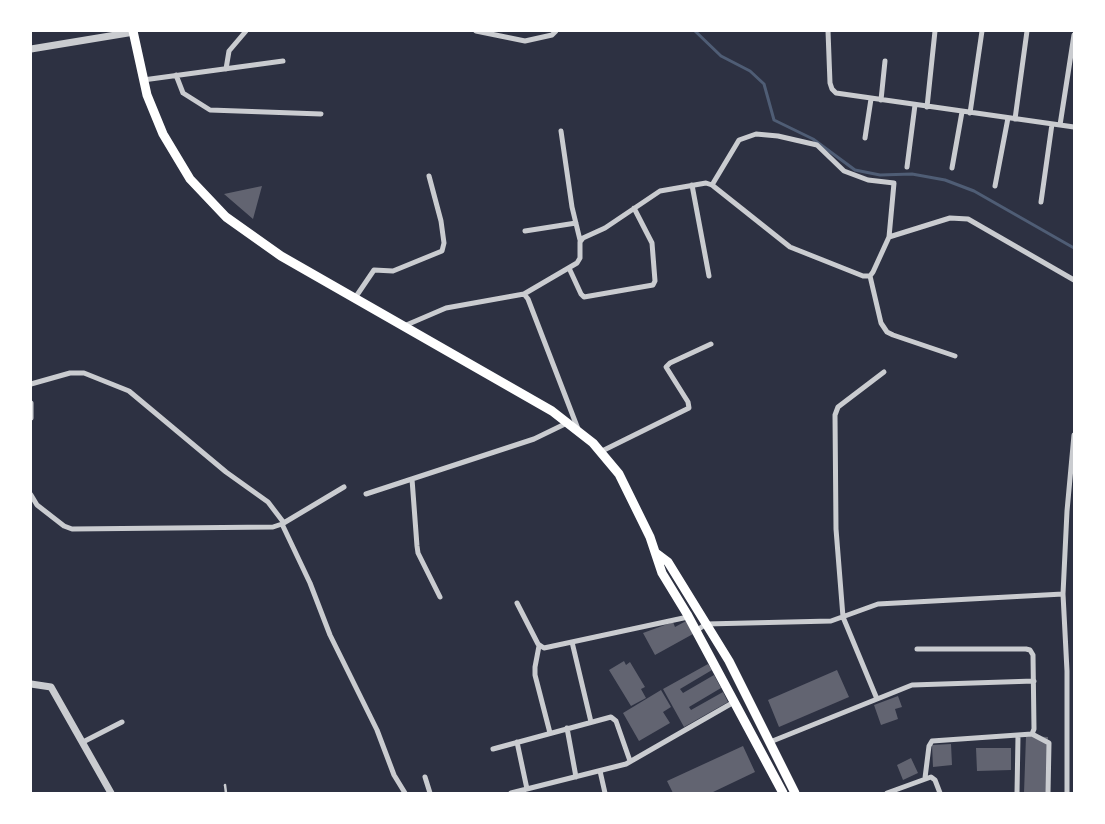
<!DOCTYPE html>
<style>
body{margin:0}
#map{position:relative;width:1105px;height:824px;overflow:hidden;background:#2d3142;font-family:"Zilla Slab",serif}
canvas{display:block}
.frame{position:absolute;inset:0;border:32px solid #fff;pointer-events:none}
</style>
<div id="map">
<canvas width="1105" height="824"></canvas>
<div class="frame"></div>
</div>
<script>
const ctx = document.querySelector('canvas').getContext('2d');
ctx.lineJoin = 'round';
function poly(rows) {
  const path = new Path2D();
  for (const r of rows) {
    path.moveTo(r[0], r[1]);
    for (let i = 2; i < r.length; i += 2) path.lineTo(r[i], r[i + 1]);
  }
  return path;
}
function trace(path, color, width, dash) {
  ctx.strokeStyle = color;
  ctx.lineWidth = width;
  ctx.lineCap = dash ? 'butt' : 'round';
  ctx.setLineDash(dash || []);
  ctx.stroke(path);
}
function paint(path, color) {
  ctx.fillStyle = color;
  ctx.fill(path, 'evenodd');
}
const stream = poly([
 [695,31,721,56,750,71,764,84,774,120,813,139,855,170,880,175,912,174,945,180,974,191,1074,248]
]);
const building = poly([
 [262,186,253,219,224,194],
 [686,621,693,634,655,655,643,633,673,622,675,627],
 [624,661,626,665,630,662,645,687,641,689,646,698,631,706,609,670],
 [708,664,712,670,680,689,683,693,714,675,721,688,689,707,691,710,723,692,728,702,684,727,663,689],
 [837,670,849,697,779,727,768,700],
 [661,690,671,707,663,712,670,723,639,741,623,713],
 [898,696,902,707,895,709,898,719,881,725,874,705],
 [1026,736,1048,737,1047,793,1024,793],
 [951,744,952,765,933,767,932,745],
 [743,746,755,772,711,793,673,793,667,781],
 [976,748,1011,748,1011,770,977,771],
 [911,758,918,773,903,780,897,765]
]);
const service = poly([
 [225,785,226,793]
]);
const minor = poly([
 [476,31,525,41,552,35,556,31],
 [828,31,830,83,832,89,836,93,1074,127],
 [226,69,229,51,246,31],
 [176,75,183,93,210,110,321,114],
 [143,80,283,61],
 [881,100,885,61],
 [927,107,935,31],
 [970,113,982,31],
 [1015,119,1027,31],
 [1060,125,1074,35],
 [561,131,572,207,580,240],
 [865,138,871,99],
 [907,167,915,105],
 [952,168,962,112],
 [692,185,709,276],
 [995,186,1008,118],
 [1041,202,1052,124],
 [525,231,576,223],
 [889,237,950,218,968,219,1074,280],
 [569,268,581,294,584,297,653,285,655,281,652,243,634,208],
 [870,276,881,323,887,332,893,335,955,356],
 [524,294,577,263,580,258,580,242,583,238,605,228,660,191,706,183,712,185,790,247,863,276,870,276,873,272,889,237,894,183,868,180,844,171,817,145,778,136,756,134,739,140,712,185],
 [355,298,374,270,393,271,442,251,444,243,441,221,429,176],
 [404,326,446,308,524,294,528,299,578,429],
 [31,384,70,373,84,373,129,391,226,472,268,502,284,523],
 [31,403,31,418],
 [600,452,689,408,688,402,666,367,670,363,711,344],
 [412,479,417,546,418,553,440,597],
 [366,494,534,439,567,423],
 [31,495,37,505,64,526,72,529,273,527,282,524,344,487],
 [282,524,310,583,330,635,377,730,394,775,405,793],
 [517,603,538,644,544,648,688,617],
 [696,631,706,624,831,621,878,604,1063,594],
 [572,642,591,722],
 [539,646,535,667,535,675,550,733],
 [917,649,1026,649,1030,650,1033,655,1034,729,1032,734,932,741,929,746,925,778],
 [877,699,843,617,836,529,835,415,838,407,884,372],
 [567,728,576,777],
 [1032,734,1049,743,1048,793],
 [83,742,122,722],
 [517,742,527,789],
 [770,742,912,685,1034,681],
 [493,749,611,717,616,721,630,761],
 [600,771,605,793],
 [425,777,430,793],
 [511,793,626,764,734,702],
 [887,793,931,777,935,780,940,793],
 [1017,793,1018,736],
 [1067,793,1067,671,1063,594,1067,511,1074,435]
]);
const tertiary = poly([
 [31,49,134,32],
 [31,684,51,687,111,793]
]);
const primary = poly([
 [133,31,147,95,163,134,190,179,226,217,281,256,552,411,593,443,619,474,650,537,662,573,687,614,783,793],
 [656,553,668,562,729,661,795,793]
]);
trace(stream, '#4f5d75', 3);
paint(building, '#626471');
trace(service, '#caccd0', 2.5);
trace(minor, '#caccd0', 5);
trace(tertiary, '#caccd0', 7);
trace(primary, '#fff', 9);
</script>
